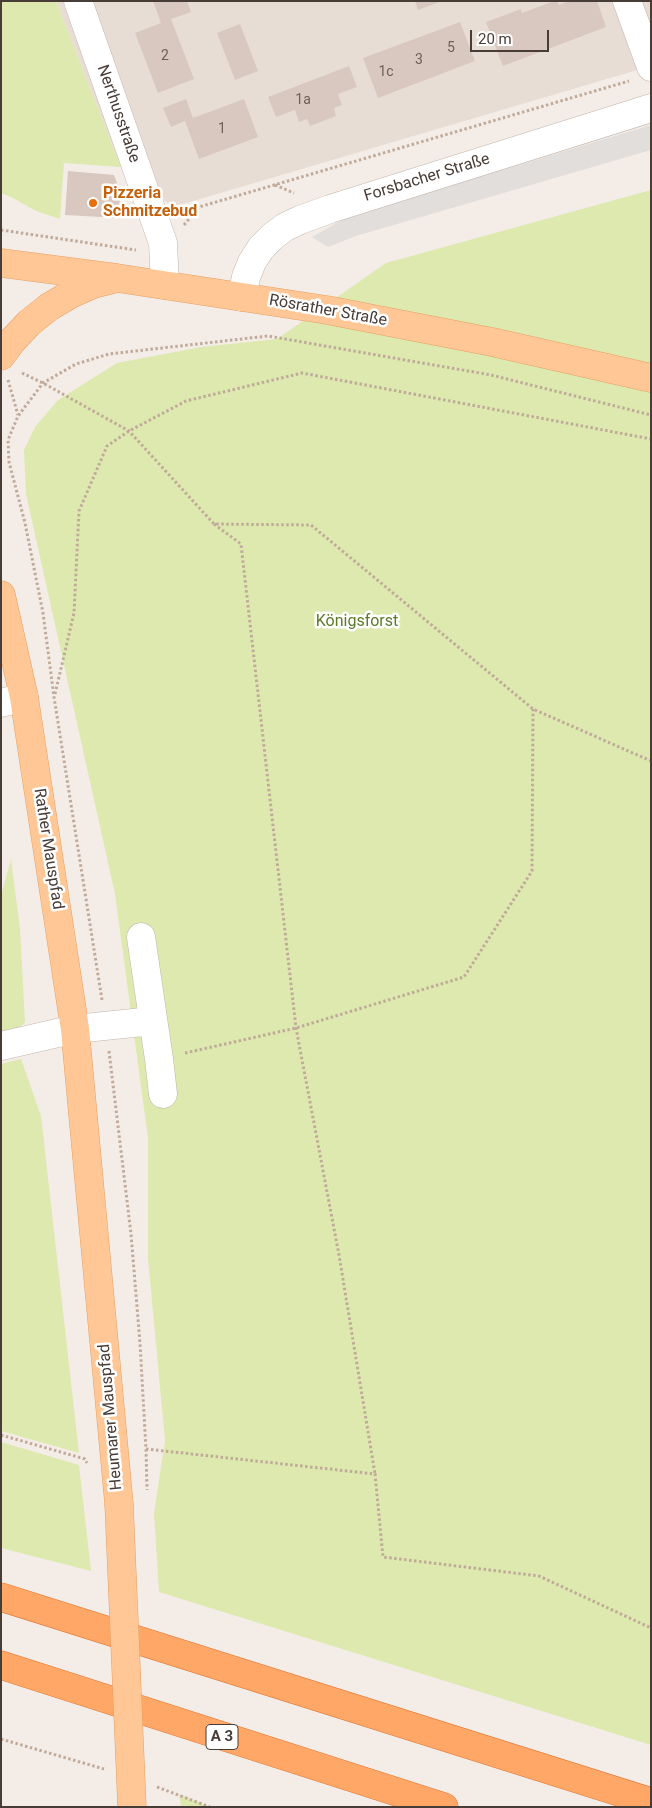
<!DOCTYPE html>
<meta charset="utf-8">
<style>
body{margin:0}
#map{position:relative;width:652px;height:1808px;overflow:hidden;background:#f4ede7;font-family:Roboto,sans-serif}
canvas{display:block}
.frame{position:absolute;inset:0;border:2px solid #473c36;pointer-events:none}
.scale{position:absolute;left:470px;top:30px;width:79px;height:22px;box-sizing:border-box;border:2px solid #473c36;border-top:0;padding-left:6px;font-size:15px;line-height:18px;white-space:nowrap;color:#473c36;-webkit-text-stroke:4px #fff;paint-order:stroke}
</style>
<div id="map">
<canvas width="652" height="1808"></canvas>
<div class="frame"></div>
<div class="scale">20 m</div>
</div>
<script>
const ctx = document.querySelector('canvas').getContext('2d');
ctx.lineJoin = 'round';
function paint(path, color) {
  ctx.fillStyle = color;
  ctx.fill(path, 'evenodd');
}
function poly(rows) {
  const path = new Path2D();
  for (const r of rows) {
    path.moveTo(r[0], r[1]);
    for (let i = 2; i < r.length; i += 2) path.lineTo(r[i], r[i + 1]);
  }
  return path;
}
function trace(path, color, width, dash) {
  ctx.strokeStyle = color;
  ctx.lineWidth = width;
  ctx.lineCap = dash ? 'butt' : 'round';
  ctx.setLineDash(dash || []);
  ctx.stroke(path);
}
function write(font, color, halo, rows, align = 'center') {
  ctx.font = font + ' Roboto,sans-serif';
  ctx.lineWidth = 5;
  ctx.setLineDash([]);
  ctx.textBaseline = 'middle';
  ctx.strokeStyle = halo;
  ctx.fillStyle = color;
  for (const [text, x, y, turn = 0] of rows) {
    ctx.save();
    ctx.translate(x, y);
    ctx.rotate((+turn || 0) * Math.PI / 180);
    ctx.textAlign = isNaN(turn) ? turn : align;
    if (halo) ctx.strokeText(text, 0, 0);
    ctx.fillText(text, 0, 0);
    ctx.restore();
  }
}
const residential = poly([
 [56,1,651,1,651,66,173,207,121,167]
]);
const green = poly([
 [1,1,56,1,121,167,64,163,60,219,36,211,11,197,1,193],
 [651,190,651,1745,159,1592,154,1513,165,1441,148,1258,148,1138,115,894,26,494,24,450,35,427,58,400,117,363,201,347,277,339,386,263],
 [11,859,20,929,25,1022,17,1030,1,1032,1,896],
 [21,1059,41,1116,79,1453,1,1431,1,1064],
 [1,1442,79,1465,91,1571,1,1548],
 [179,1794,210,1807,181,1807]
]);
const parking = poly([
 [651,125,651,150,356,236,328,247,312,237,347,217]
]);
const building = poly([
 [153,1,187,1,191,12,171,19,194,79,158,93,135,33,161,23],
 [415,1,442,1,418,10],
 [554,1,557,1,559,5,569,1,597,1,606,27,503,66,486,22,521,9,522,13],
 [460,22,475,61,378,98,363,58],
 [240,24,258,71,235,80,217,33],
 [349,66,357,87,338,94,342,105,334,108,336,116,310,126,307,119,299,122,295,110,276,117,268,97],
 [186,99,193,118,244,99,258,137,199,159,185,121,171,127,163,108],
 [68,171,114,175,120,191,119,218,65,215]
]);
const path = poly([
 [275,185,294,193],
 [184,225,199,207,629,81],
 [1,230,136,250],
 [22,373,43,383,129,431,214,524,311,525,533,709,651,761],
 [8,380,18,415],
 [214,524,241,544,296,1028,339,1255,375,1474],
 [55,694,74,613,79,511,107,446,129,431,186,401,302,373,651,439],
 [102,1000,54,697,43,613,25,523,9,462,8,440,18,416,43,383,76,364,109,354,268,336,491,375,651,415],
 [109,1051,131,1234,140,1343,146,1449,147,1490],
 [185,1053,296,1028,464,977,532,871,533,709],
 [1,1435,85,1459,87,1463],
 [146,1449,375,1474,383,1557,539,1576,651,1628],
 [1,1739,104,1769],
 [157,1787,210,1807]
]);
const minor = poly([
 [78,1,163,243,165,285],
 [627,1,651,67],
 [242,297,246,277,252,262,261,248,273,236,285,227,300,220,330,209,651,108],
 [1,703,24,697],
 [141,937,159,1059,163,1094],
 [1,1046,75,1029,153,1021]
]);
const major = poly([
 [1,263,117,278,327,310,492,342,651,378],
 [1,356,12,341,29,323,49,307,71,294,94,284,110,280],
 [1,595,24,697,75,1029,119,1504]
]);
const highway = poly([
 [1,1597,651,1802],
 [1,1665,444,1807]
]);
const majorBridge = poly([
 [119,1504,132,1807]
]);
const markers = [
 [93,203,5,"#e8710a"]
];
const numberNames = [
 ["5",451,48],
 ["2",165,56],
 ["3",419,60],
 ["1c",386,72],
 ["1a",303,100],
 ["1",222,129]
];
const shields = [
 [222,1737,32]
];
const shieldNames = [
 ["A 3",222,1737]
];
const streetNames = [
 ["Nerthusstraße",118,114,71],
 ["Forsbacher Straße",427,178,-17],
 ["Rösrather Straße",328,311,10],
 ["Rather Mauspfad",48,849,81],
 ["Heumarer Mauspfad",111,1417,-95]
];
const foodNames = [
 ["Pizzeria",103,194],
 ["Schmitzebud",103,212]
];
const parkNames = [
 ["Königsforst",357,622]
];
paint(residential, '#e8ddd5');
paint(green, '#dde9af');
paint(parking, '#e2dedc');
paint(building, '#d9c8bf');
trace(minor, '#c2b5ac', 29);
trace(major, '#e69f63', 29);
trace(highway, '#e07735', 29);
trace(path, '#c1aa9a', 3, [2.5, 2.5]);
trace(minor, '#fff', 28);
trace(major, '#ffc795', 28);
trace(highway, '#ffa767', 28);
trace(majorBridge, '#e69f63', 29, []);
trace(majorBridge, '#ffc795', 28);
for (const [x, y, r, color] of markers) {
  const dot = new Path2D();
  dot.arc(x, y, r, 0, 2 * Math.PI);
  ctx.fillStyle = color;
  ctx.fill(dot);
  trace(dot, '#fff', 2);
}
write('14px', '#6c5f58', null, numberNames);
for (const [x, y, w] of shields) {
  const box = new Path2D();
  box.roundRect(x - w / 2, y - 12.5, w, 25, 4);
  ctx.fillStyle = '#fff';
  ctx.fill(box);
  trace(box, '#473c36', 1);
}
write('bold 15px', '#473c36', null, shieldNames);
write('16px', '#473c36', '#fff', streetNames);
write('bold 16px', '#c56008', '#fff', foodNames, 'left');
write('16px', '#5b7a28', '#fff', parkNames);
</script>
